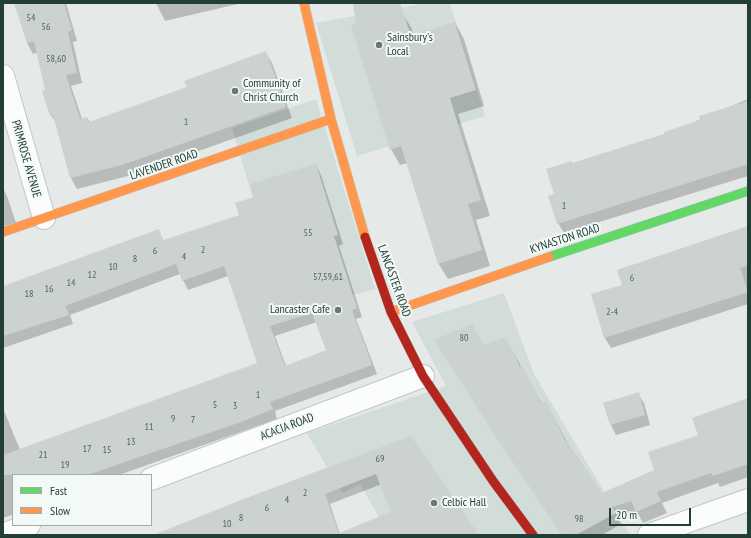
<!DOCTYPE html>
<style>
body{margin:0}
#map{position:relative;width:751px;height:538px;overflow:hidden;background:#e5eae8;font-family:"PT Sans Narrow",sans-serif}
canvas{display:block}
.frame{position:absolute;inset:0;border:4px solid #223e36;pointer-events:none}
.legend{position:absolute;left:12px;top:474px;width:140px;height:52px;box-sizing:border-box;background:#f3f9f6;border:1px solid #9faea9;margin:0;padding:5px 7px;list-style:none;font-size:12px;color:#223e36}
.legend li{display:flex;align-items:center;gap:8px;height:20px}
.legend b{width:20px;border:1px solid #9faea9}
.scale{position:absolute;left:609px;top:508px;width:82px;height:18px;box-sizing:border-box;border:2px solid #223e36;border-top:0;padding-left:5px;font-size:12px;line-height:14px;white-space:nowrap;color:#223e36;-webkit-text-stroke:3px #f3f9f6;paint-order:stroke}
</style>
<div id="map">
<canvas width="751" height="538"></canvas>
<div class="frame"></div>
<ul class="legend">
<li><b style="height:5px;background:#63d668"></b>Fast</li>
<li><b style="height:5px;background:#ff974d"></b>Slow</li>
</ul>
<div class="scale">20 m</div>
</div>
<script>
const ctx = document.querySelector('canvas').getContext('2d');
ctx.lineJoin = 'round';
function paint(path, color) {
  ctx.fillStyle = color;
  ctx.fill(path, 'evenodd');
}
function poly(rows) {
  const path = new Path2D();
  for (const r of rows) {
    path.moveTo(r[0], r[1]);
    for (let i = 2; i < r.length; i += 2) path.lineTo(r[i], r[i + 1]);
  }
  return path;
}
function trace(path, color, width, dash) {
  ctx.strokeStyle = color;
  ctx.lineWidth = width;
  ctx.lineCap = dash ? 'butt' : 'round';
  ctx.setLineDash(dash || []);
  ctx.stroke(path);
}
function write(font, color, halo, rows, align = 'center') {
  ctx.font = font + ' "PT Sans Narrow",sans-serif';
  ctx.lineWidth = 4;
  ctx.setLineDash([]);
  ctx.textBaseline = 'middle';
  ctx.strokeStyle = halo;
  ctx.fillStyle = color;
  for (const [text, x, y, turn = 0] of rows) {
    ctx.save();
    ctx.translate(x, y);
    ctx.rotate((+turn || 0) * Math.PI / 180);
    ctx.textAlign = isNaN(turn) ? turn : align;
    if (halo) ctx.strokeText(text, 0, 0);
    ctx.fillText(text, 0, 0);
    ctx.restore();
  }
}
const built = poly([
 [426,3,450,3,485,116,357,156,316,23],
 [316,99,375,289,287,313,232,128],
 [504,293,534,374,630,535,389,535,360,484,342,493,307,433,446,386,412,322]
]);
const shadow = poly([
 [15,3,66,3,77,41,73,42,82,83,71,86,82,119,87,118,90,122,188,88,266,53,272,63,292,118,128,176,77,189,71,178,57,125,51,115,37,53,33,54,27,43],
 [156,3,242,3,165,21],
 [354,3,395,3,411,27,414,36,455,23,464,39,484,106,458,114,490,216,476,220,490,266,448,279,438,263,408,163,400,165,391,149,357,24],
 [748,99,748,176,564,233,558,223,555,195,572,164,666,134],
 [316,165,321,175,343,244,339,246,362,317,356,319,377,374,275,411,277,419,119,475,13,475,13,516,12,515,3,518,3,408,20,450,258,364,228,276,188,290,180,274,70,315,73,324,3,348,3,287,158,230,164,241,240,216,255,198],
 [317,322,328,351,286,366,275,336],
 [3,188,7,196,16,223,3,226],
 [748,227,748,304,611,348,605,338,593,295,623,286],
 [505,338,542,404,552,414,568,444,602,494,655,470,748,399,748,477,720,487,718,483,662,503,667,513,643,523,637,512,618,519,621,524,602,535,562,535,484,346],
 [638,394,644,403,650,425,616,435,611,425],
 [410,438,477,535,154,535],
 [382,484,392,513,340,534,330,504]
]);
const building = poly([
 [14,3,64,3,72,30,68,32,77,73,66,75,80,119,87,117,89,122,187,87,184,81,266,51,286,107,122,165,70,178,53,115,50,116,42,91,45,90,34,41,27,43],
 [353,3,400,3,411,36,455,22,476,90,450,98,481,200,468,204,482,250,438,264,401,146,390,150,351,25,356,24],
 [748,101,748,164,557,224,548,196,554,194,546,169,571,161,572,163,664,134,664,132,700,120,699,116],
 [316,164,338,235,334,236,357,308,352,310,372,365,270,402,273,409,241,422,87,475,3,475,3,455,257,363,224,266,182,281,176,264,65,306,69,315,3,336,3,286,159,229,163,240,239,215,235,203,254,197,250,184],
 [312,313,326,350,285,366,270,326],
 [748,226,748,265,740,268,748,292,604,338,591,294,622,285,617,270],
 [472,324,484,345,506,337,520,367,522,366,541,403,546,401,565,440,602,493,654,470,648,452,698,435,692,418,748,398,748,464,713,476,711,473,657,492,661,501,636,512,631,501,612,507,616,513,576,535,562,535,500,443,434,340],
 [639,392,645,415,610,425,603,403],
 [411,436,479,535,158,535,158,533,254,495],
 [376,474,391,512,339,533,325,494]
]);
const street = poly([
 [3,76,44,218],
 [151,479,423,376],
 [3,535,29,525],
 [649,535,748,500]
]);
const fast = poly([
 [549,257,748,191]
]);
const slow = poly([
 [304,3,331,119,365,237],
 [3,232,331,119],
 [391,312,549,257]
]);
const jam = poly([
 [365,237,391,312,423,376,493,481,533,535]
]);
const markers = [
 [379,45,4,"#667a74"],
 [235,91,4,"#667a74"],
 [338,310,4,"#667a74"],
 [434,503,4,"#667a74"]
];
const numberNames = [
 ["54",31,18],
 ["56",46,27],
 ["58,60",56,59],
 ["1",186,122],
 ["1",564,206],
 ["55",308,233],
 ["2",203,250],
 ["6",155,251],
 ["4",184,257],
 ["8",135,259],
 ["10",113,267],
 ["12",92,275],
 ["57,59,61",328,277],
 ["6",632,278],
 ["14",71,283],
 ["16",49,289],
 ["18",29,294],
 ["2-4",612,312],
 ["80",464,338],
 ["1",258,395],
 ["5",215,405],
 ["3",235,406],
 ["9",173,419],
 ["7",193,420],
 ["11",149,427],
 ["13",131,442],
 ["17",87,449],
 ["15",107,450],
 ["21",43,455],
 ["69",380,459],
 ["19",65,465],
 ["2",305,493],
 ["4",287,500],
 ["6",267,508],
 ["8",241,518],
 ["98",579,519],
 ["10",227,524]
];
const poiNames = [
 ["Sainsbury's",387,38],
 ["Local",387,52],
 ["Community of",243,84],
 ["Christ Church",243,98],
 ["Lancaster Cafe",330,310,"right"],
 ["Celbic Hall",442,503]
];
const streetNames = [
 ["PRIMROSE AVENUE",26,159,74],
 ["LAVENDER ROAD",164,165,-19],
 ["KYNASTON ROAD",565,239,-18],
 ["LANCASTER ROAD",394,281,70],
 ["ACACIA ROAD",287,427,-21]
];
paint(built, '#d2dcd8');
paint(shadow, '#0003');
paint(building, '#ccd2cf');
trace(street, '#c2c7c5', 24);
trace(fast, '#c0c8c5', 10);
trace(slow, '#c0c8c5', 10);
trace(jam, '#c0c8c5', 10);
trace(street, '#fbfcfc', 22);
trace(fast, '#63d668', 9);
trace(slow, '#ff974d', 9);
trace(jam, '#b3261e', 9);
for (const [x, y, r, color] of markers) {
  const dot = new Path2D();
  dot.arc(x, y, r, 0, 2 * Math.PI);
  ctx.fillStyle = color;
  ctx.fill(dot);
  trace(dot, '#f3f9f6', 1.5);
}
write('10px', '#4d645d', null, numberNames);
write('12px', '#223e36', '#f3f9f6', poiNames, 'left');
write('12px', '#223e36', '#f3f9f6', streetNames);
</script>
